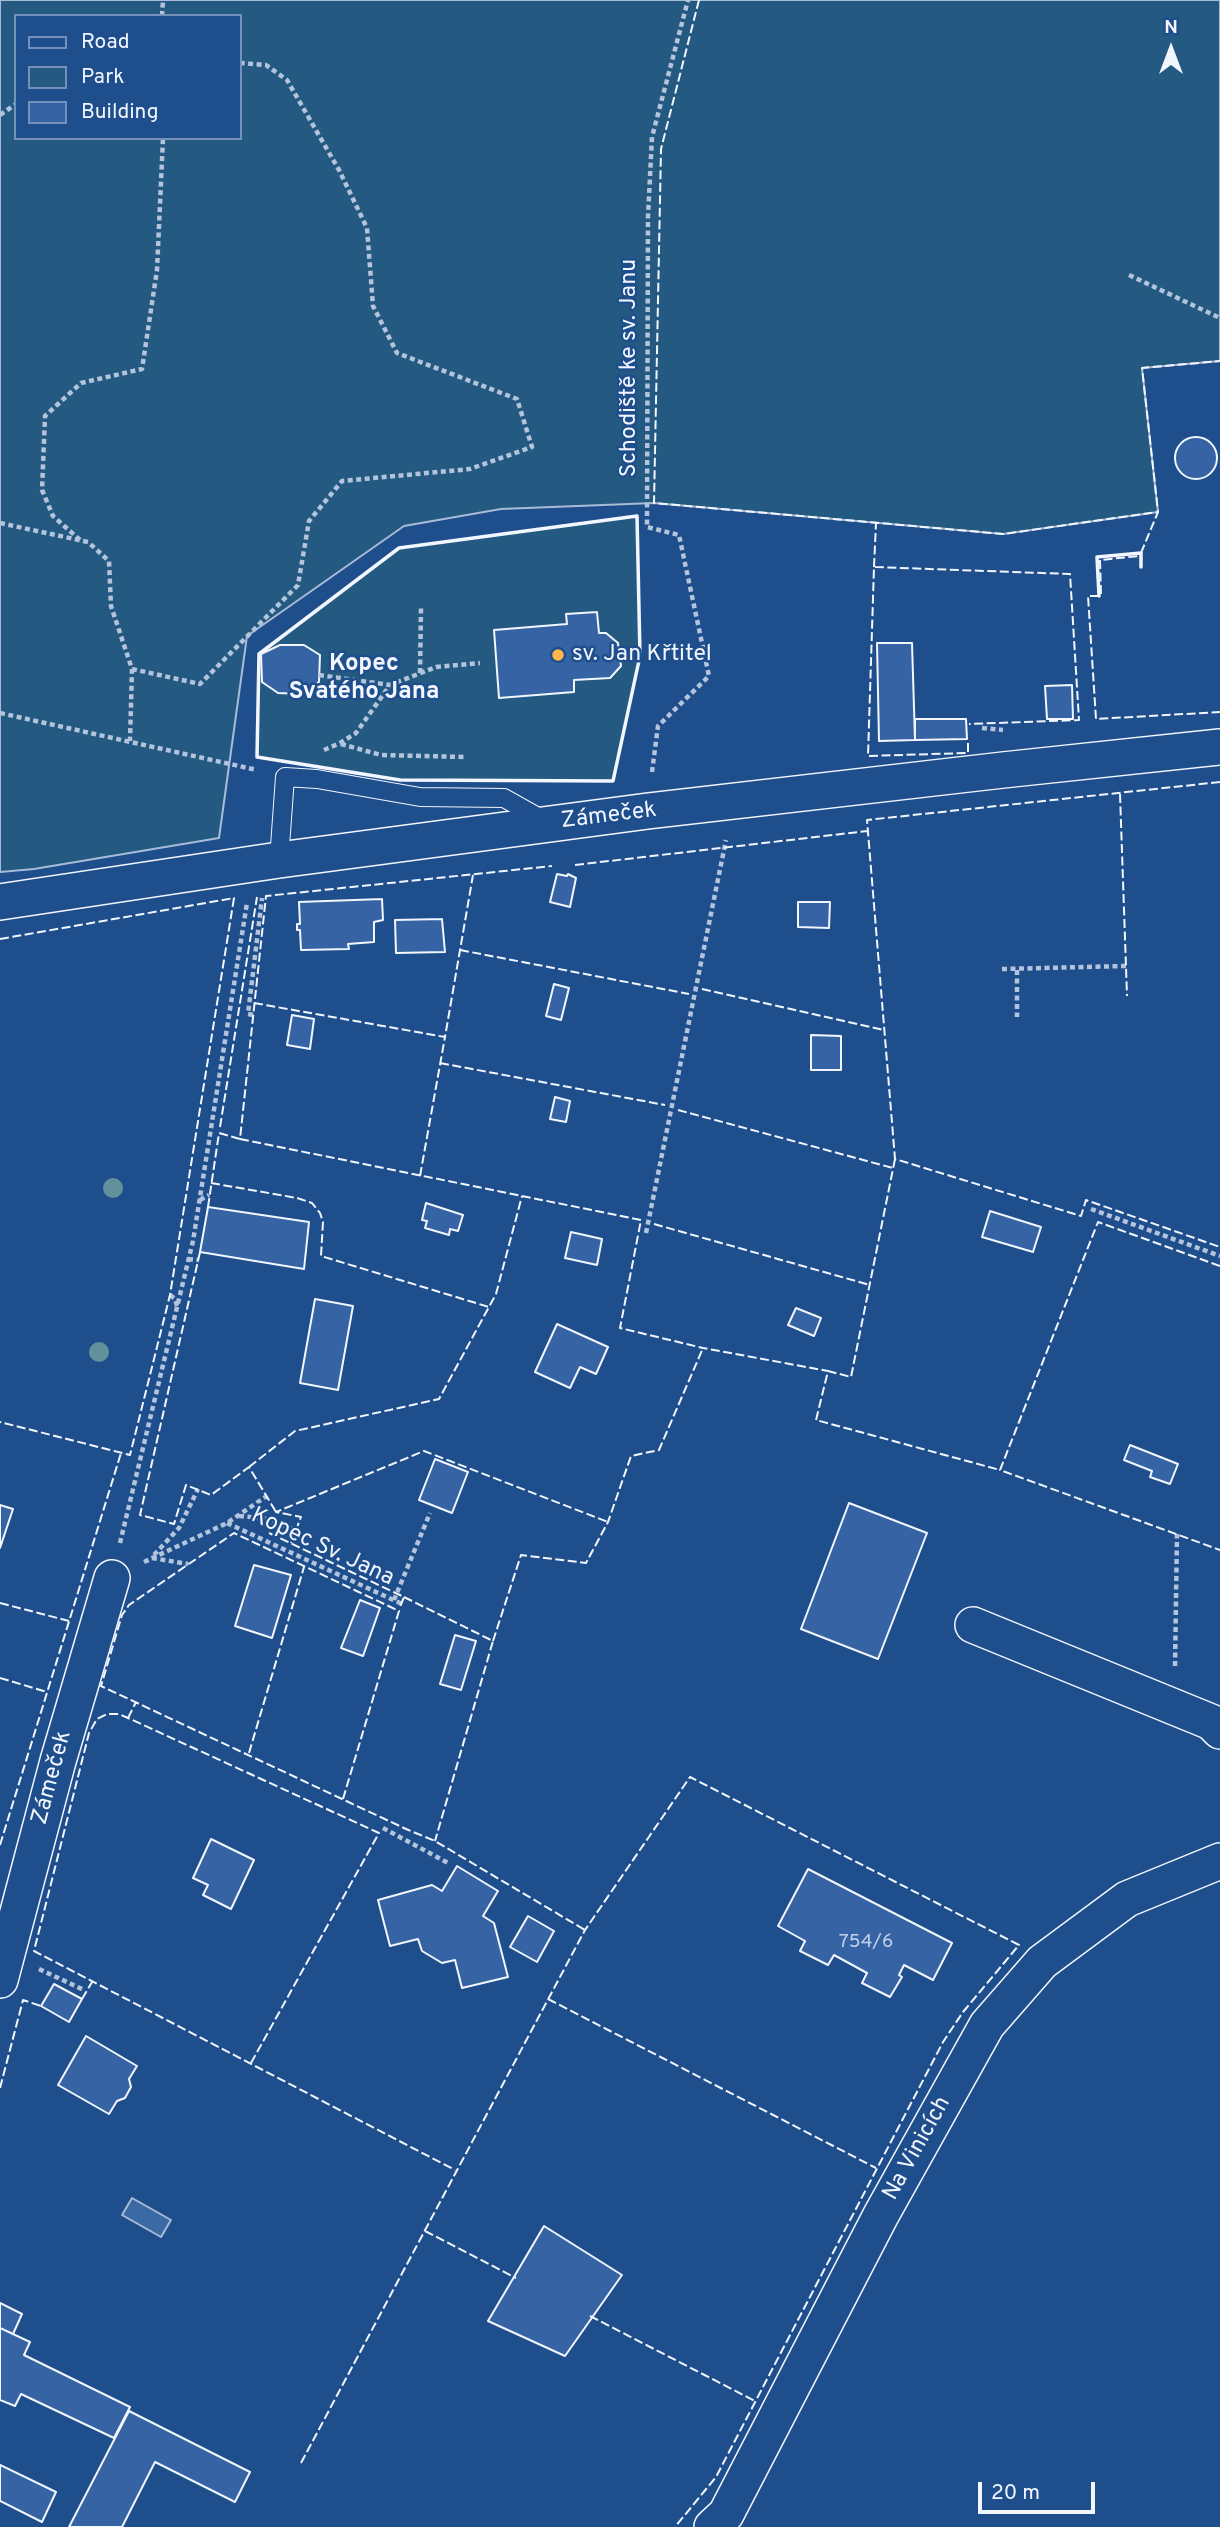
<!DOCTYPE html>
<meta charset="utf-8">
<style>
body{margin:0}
#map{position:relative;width:1220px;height:2527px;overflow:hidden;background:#1f4e8c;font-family:Overpass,sans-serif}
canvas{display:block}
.legend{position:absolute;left:14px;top:14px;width:228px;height:126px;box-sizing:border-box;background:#1f4e8c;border:2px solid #7391ba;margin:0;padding:9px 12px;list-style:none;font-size:21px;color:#f2f6ff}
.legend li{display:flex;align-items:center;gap:14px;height:35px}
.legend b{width:35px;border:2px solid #7391ba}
.north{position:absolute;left:1136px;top:14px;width:70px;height:70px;-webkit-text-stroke:5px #1f4e8c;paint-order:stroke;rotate:0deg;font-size:19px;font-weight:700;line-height:28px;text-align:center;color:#f2f6ff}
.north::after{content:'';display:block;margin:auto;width:24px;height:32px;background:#f2f6ff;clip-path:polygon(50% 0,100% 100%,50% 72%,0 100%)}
.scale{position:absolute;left:978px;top:2482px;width:117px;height:32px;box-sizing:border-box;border:4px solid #f2f6ff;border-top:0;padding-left:9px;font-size:21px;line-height:24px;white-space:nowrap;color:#f2f6ff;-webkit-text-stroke:5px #1f4e8c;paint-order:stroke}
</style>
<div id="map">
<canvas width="1220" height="2527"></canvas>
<ul class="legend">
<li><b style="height:9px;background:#1f4e8c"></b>Road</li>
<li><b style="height:19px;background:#245a82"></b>Park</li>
<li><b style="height:19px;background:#3563a3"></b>Building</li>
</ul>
<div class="north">N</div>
<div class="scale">20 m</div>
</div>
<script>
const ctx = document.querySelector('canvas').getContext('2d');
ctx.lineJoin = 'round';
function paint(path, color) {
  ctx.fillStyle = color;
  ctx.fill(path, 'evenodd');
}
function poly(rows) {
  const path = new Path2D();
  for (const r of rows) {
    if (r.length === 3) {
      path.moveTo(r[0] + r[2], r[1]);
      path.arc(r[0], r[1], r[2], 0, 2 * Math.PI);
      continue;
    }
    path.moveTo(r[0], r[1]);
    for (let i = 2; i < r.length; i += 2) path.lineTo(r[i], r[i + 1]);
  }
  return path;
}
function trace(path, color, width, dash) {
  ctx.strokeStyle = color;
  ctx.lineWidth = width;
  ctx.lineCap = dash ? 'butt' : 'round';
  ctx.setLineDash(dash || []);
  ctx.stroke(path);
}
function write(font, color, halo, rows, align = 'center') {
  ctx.font = font + ' Overpass,sans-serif';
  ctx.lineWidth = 5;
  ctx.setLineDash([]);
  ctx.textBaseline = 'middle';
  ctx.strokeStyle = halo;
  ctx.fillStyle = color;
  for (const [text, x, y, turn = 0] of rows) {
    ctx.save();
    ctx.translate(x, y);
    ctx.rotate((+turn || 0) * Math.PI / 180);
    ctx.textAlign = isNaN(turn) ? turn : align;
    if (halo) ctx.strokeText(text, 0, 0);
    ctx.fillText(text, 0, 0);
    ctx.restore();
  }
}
const green = poly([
 [0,0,1220,0,1220,361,1142,368,1158,512,1003,534,654,503,501,509,404,526,247,636,219,838,34,869,0,872,0,0],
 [16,16,240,16,240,138,16,138,16,16],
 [637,516,640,656,613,781,400,780,257,757,259,654,399,548,637,516]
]);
const water = poly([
 [132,2198,171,2220,161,2237,122,2215,132,2198]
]);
const building = poly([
 [1196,458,21],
 [597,612,599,633,606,633,618,643,621,666,610,678,574,680,574,692,499,698,494,630,567,624,566,614,597,612],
 [877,643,912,643,915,740,879,741,877,643],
 [280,645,304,645,320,655,319,682,303,694,278,693,262,682,261,654,280,645],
 [1072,685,1073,719,1047,719,1045,686,1072,685],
 [915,719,966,719,967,739,915,740,915,719],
 [557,874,567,876,568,874,576,878,570,907,550,902,557,874],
 [382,899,383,920,374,922,374,942,348,944,349,949,301,950,300,930,297,930,297,924,300,924,299,902,382,899],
 [798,902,830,902,829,928,798,927,798,902],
 [442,919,445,952,396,953,395,920,442,919],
 [554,984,569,988,561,1020,546,1016,554,984],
 [292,1015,314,1019,310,1049,287,1045,292,1015],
 [811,1035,841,1036,841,1070,811,1070,811,1035],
 [555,1097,570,1101,566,1122,550,1119,555,1097],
 [426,1203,463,1215,458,1231,450,1229,449,1235,425,1228,427,1221,422,1220,426,1203],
 [208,1207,309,1222,304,1269,200,1252,208,1207],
 [990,1211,1041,1227,1033,1252,982,1237,990,1211],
 [571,1232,602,1239,597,1265,565,1258,571,1232],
 [315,1299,353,1306,338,1390,300,1383,315,1299],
 [796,1308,821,1318,814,1336,788,1325,796,1308],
 [557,1324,608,1347,596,1374,580,1367,570,1388,535,1372,557,1324],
 [1130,1445,1178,1464,1170,1484,1150,1477,1152,1471,1124,1460,1130,1445],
 [435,1459,468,1472,452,1513,419,1500,435,1459],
 [849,1503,927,1533,878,1659,801,1629,849,1503],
 [0,1505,13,1509,0,1548,0,1505],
 [254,1565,291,1575,272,1638,235,1626,254,1565],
 [360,1600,380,1608,363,1656,341,1648,360,1600],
 [455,1635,476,1641,461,1690,440,1684,455,1635],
 [211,1839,254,1860,231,1909,203,1895,208,1885,193,1878,211,1839],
 [457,1866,498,1891,483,1916,494,1923,508,1977,462,1988,455,1960,442,1963,422,1951,418,1939,390,1946,378,1900,432,1885,442,1891,457,1866],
 [808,1869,952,1943,933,1980,904,1965,899,1975,902,1977,890,1997,862,1983,867,1973,834,1955,828,1965,800,1951,805,1941,778,1926,808,1869],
 [528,1916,554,1931,537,1962,510,1947,528,1916],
 [54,1984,82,1999,69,2022,41,2006,54,1984],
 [86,2036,137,2066,129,2079,131,2087,125,2098,117,2101,109,2114,58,2085,86,2036],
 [544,2226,622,2275,565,2356,488,2321,544,2226],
 [0,2303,22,2314,13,2334,0,2328,0,2303],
 [0,2328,30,2342,24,2355,130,2407,114,2438,21,2394,15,2406,0,2400,0,2328],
 [129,2411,250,2472,235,2502,155,2462,122,2527,69,2527,129,2411],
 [0,2465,56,2492,42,2522,0,2501,0,2465]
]);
const path = poly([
 [162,16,163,0],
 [0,115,16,104],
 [1129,275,1220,318],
 [0,523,88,542,109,561,111,606,132,669,130,741],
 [80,540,53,516,42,490,45,416,81,383,142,369,157,270,163,138],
 [132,669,200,684,298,585,309,521,342,481,470,469,532,447,517,399,397,353,373,306,367,228,339,170,287,80,266,65,240,63],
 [420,673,421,608],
 [319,675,390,685],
 [0,713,257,770],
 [982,728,1003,730],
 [341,744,381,755,464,757],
 [324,750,340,743,356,733,390,685,436,667,480,663],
 [652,772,658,726,709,676,679,535,647,527,648,216,652,137,688,0],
 [1002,969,1126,966],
 [1017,970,1017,1017],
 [253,1015,248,1014,262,898],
 [200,1200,209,1195],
 [1091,1209,1220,1256],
 [646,1233,726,840],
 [188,1259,199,1260],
 [170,1295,175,1299,177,1306],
 [239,1516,263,1518,296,1530],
 [227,1523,402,1604],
 [120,1543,193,1241,247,903],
 [154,1555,179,1528,198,1489],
 [152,1558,188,1564],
 [144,1562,227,1523,267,1496],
 [394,1600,430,1513],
 [1175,1666,1177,1534],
 [383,1828,450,1864],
 [39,1969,84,1990]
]);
const lane = poly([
 [279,860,285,777,317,779,420,797,504,798,545,821]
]);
const street = poly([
 [0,902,279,860,648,811,1003,770,1220,747],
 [973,1625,1211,1722,1220,1731],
 [0,1980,58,1761,112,1578],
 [712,2527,726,2514,881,2215,987,2025,1042,1962,1127,1899,1220,1861]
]);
const fence = poly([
 [699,0,661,149,654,503,1003,534,1158,512],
 [1141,553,1158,512,1142,368,1220,361],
 [874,567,876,523],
 [1101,594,1100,560,1139,556],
 [1099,596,1088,596,1096,719,1220,712],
 [968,743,968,753,868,756,874,567,1070,574,1079,720,969,724],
 [1220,782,867,820,895,1159,1081,1216,1086,1200,1220,1247],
 [1120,794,1127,996],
 [575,865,867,831],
 [0,939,234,898,170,1295,130,1455,0,1422],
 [460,950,689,994],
 [702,989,884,1030],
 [254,1003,445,1037,473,875],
 [440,1063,665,1105],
 [678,1110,893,1168],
 [220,1127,257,897],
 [240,1139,641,1220,620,1328,703,1348,828,1371],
 [895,1159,851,1377,828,1371,816,1420,1000,1470],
 [420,1176,445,1037],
 [211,1183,297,1198,312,1203,320,1213,323,1222,321,1256,489,1307],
 [208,1207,219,1133,240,1139,266,896,552,866],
 [654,1224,870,1285],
 [200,1252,140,1515,174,1524,186,1485,211,1495,249,1467,276,1512],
 [1220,1266,1098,1222,1000,1470,1220,1550],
 [249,1467,295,1431,439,1399,496,1294,522,1196],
 [269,1533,404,1597,400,1607],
 [291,1543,301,1517,276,1512,424,1451,608,1522],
 [404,1597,493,1641,435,1841],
 [0,1603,69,1621],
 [493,1641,521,1555,586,1563,608,1522,631,1456,659,1450,703,1348],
 [0,1678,47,1692],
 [128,1718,136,1702],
 [249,1753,304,1567],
 [343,1799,399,1611,234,1533,129,1605,122,1615,101,1686,406,1829,435,1841,585,1930],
 [0,1845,121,1453],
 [82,1999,92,1982],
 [548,1999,876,2168],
 [251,2063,379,1833,128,1718,119,1714,107,1714,97,1719,89,1733,34,1951,455,2170],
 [0,2088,23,2000,41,2006],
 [425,2231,516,2278],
 [590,2316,755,2401],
 [301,2463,585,1930,690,1777,1019,1945,963,2012,943,2042,716,2477,675,2527]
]);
const wall = poly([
 [637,516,640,656,613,781,400,780,257,757,259,654,399,548,637,516],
 [1099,596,1097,557,1141,553,1141,567]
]);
const trees = [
 [113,1188],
 [99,1352]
];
const markers = [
 [558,655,7,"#ffb74d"]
];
const numberNames = [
 ["754/6",866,1943]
];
const streetNames = [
 ["Schodiště ke sv. Janu",630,368,-90],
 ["Zámeček",609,817,-7],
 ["Kopec Sv. Jana",322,1548,25],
 ["Zámeček",53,1778,-75],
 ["Na Vinicích",918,2149,-61]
];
const poiNames = [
 ["sv. Jan Křtitel",572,655]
];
const neighbourhoodNames = [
 ["Kopec",364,665],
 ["Svatého Jana",364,693]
];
paint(green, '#245a82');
trace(green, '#a8bbd7', 2);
paint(water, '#3b69a3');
trace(water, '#a8bbd7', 2);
paint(building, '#3563a3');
trace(building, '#f2f6ff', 2);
trace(lane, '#f2f6ff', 20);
trace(street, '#f2f6ff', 38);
trace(path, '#b3c4dc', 4.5, [5, 3.5]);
trace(lane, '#1f4e8c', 18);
trace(street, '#1f4e8c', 35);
trace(fence, '#f2f6ff', 2, [9, 3.5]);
trace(wall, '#f2f6ff', 3.5);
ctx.fillStyle = '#61919a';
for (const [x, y] of trees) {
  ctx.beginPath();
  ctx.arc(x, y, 10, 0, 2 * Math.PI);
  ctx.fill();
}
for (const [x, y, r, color] of markers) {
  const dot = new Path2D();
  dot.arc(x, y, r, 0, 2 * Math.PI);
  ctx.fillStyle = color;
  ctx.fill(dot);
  trace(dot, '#1f4e8c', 2.5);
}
write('19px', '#c3d1e8', null, numberNames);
write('23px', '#f2f6ff', '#1f4e8c', streetNames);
write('23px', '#f2f6ff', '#1f4e8c', poiNames, 'left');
write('bold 24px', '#f2f6ff', '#1f4e8c', neighbourhoodNames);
</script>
